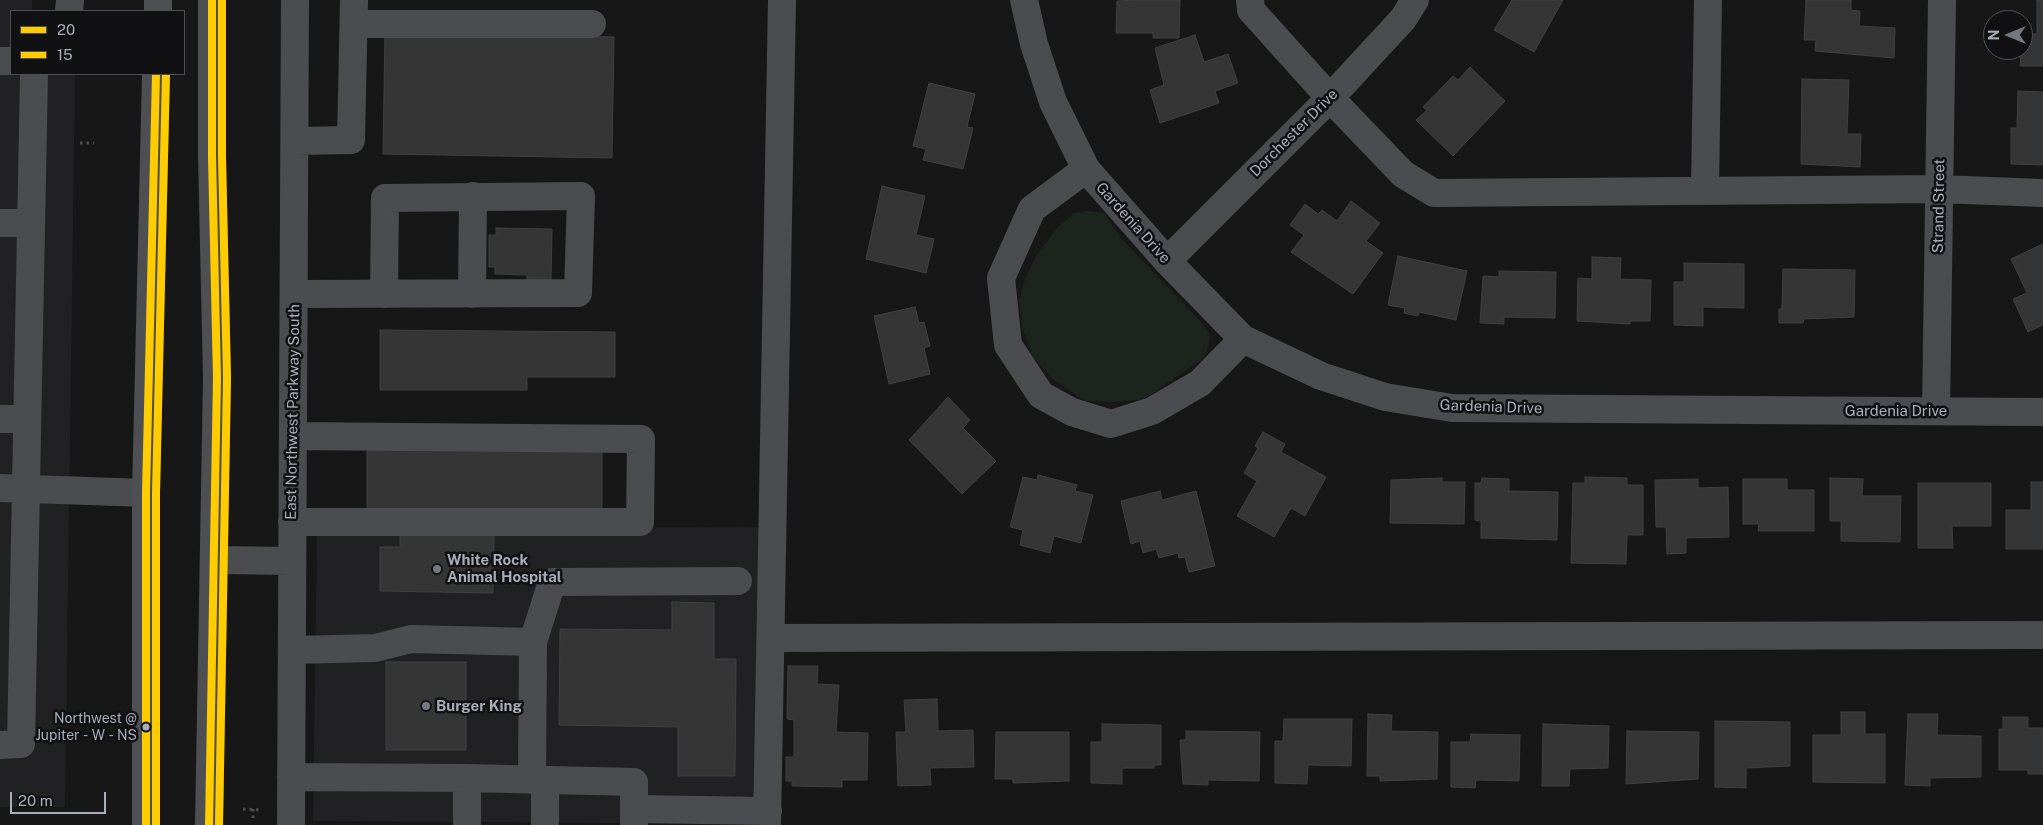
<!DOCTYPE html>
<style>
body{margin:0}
#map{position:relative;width:2043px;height:825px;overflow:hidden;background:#171717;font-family:"Public Sans",sans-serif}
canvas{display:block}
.legend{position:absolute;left:10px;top:10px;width:175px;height:65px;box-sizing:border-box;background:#111113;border:1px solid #4d4f55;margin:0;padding:6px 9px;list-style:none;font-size:15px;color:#a8adb8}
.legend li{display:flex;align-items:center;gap:10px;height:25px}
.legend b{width:25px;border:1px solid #4d4f55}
.north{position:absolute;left:1983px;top:10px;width:50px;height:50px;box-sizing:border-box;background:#111113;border:1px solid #4d4f55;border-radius:50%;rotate:270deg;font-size:14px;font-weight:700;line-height:20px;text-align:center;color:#a8adb8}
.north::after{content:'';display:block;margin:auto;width:18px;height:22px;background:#757880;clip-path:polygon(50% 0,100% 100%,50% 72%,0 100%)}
.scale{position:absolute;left:10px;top:792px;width:96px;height:22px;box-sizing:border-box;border:2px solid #a8adb8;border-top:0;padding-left:6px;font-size:15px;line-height:18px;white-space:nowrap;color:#a8adb8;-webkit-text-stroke:4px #111113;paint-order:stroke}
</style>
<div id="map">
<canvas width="2043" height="825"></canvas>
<ul class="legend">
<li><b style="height:6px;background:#fc0"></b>20</li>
<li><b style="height:6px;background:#fc0"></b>15</li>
</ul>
<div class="north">N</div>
<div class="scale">20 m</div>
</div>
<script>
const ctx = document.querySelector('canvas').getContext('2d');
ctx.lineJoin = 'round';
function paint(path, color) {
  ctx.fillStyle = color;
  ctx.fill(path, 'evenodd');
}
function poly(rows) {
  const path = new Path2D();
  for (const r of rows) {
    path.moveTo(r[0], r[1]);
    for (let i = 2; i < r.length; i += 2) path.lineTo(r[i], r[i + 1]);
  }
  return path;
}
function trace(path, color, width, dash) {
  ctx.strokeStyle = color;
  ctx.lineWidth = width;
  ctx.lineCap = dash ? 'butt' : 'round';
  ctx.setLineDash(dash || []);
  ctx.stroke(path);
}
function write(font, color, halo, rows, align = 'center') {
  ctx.font = font + ' "Public Sans",sans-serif';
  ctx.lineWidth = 5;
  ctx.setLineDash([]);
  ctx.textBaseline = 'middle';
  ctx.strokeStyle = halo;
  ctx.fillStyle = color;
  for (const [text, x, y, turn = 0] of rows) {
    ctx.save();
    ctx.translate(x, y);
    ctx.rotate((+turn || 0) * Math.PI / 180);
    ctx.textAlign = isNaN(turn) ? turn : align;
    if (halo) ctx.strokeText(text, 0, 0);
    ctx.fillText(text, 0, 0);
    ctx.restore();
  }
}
const built = poly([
 [0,0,32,0,32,11,11,11,11,74,75,74,65,807,0,807],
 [782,527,779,824,313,821,317,528]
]);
const green = poly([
 [1087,211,1104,213,1121,238,1203,324,1210,336,1207,352,1200,361,1144,399,1114,402,1085,401,1050,377,1033,357,1023,330,1019,301,1025,279,1036,256,1057,228,1074,213]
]);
const building = poly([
 [1135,0,1180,0,1179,38,1153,38,1153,33,1116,33,1117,1,1135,0],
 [1512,0,1563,0,1534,52,1494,30,1512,0],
 [1806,0,1851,0,1851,10,1860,11,1859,26,1895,28,1894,58,1815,51,1816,40,1804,40,1806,0],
 [2037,0,2043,0,2043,66,2020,66,2023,34,2037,34,2037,0],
 [385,33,614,37,612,158,383,154,385,33],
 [1195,35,1204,62,1228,54,1238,83,1215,91,1219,103,1160,123,1150,90,1164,85,1155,48,1195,35],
 [1470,67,1505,101,1453,156,1416,120,1427,110,1423,107,1453,76,1458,80,1470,67],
 [1802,79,1849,80,1847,134,1861,134,1860,167,1801,164,1802,79],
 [929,83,975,94,967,127,973,128,963,169,923,160,926,149,913,146,929,83],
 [2018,91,2043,92,2043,165,2011,164,2011,128,2017,128,2018,91],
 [882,186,925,196,916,235,934,239,926,273,866,259,882,186],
 [1351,201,1380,223,1366,241,1383,253,1353,294,1291,252,1304,235,1290,225,1305,204,1318,214,1322,210,1337,221,1351,201],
 [496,228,552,229,551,281,527,280,527,275,495,274,495,267,489,267,489,235,496,235,496,228],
 [2043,244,2043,325,2028,332,2013,299,2027,293,2011,259,2043,244],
 [1398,256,1467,271,1456,320,1419,312,1418,316,1404,313,1405,308,1388,305,1398,256],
 [1592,257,1621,258,1620,279,1651,280,1650,321,1630,321,1630,324,1577,321,1578,278,1592,279,1592,257],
 [1684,263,1744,264,1744,308,1703,307,1703,326,1674,325,1674,282,1684,282,1684,263],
 [1783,269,1855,270,1854,317,1804,319,1803,323,1779,323,1779,309,1782,309,1783,269],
 [1499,271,1556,272,1555,318,1504,317,1504,324,1480,323,1483,276,1499,277,1499,271],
 [915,307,919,323,924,322,930,346,924,348,930,374,889,384,874,316,915,307],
 [380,330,615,332,615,377,527,377,527,390,380,390,380,330],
 [948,397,970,420,963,428,996,461,962,494,909,440,948,397],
 [1263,432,1285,444,1281,452,1326,477,1305,516,1291,508,1274,537,1237,516,1257,481,1244,473,1258,448,1255,446,1263,432],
 [367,443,602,443,602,513,367,513,367,443],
 [1038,475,1077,485,1075,491,1093,495,1081,543,1054,536,1050,553,1020,545,1023,530,1010,527,1023,477,1037,480,1038,475],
 [1585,477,1627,478,1627,485,1643,485,1643,535,1627,535,1626,564,1571,563,1573,483,1585,483,1585,477],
 [1442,478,1442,482,1465,482,1464,524,1390,523,1391,480,1442,478],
 [1482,478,1509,479,1509,491,1558,492,1557,540,1481,538,1481,521,1475,520,1475,483,1481,483,1482,478],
 [1830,478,1863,479,1862,496,1901,496,1900,542,1841,541,1841,521,1830,521,1830,478],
 [1698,479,1698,488,1728,487,1729,537,1686,538,1686,553,1667,554,1666,527,1656,527,1655,480,1698,479],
 [1743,479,1787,479,1787,490,1814,490,1814,531,1758,531,1759,524,1743,524,1743,479],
 [2031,482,2043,482,2043,549,2006,549,2006,510,2031,510,2031,482],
 [1918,483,1991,483,1991,526,1952,526,1953,548,1918,548,1918,483],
 [1160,491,1162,500,1196,491,1215,566,1189,572,1185,557,1179,558,1178,553,1159,558,1156,549,1143,553,1140,541,1131,544,1121,501,1160,491],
 [400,532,494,533,493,593,380,591,380,547,400,547,400,532],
 [672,602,714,603,714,659,736,659,735,776,678,776,678,727,559,725,560,629,672,630,672,602],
 [386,662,466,662,466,750,386,750,386,662],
 [788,666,818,666,817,684,839,685,836,732,868,733,867,780,842,780,842,787,792,786,792,781,786,781,786,757,794,757,794,720,787,719,788,666],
 [937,699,938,731,973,730,974,767,930,768,931,785,898,786,896,732,906,732,904,700,937,699],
 [1841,712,1865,712,1865,734,1885,734,1885,783,1813,782,1813,735,1841,735,1841,712],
 [1368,714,1392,715,1391,731,1438,732,1437,779,1380,781,1380,776,1367,776,1368,714],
 [1908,714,1938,714,1937,735,1981,736,1981,777,1930,778,1930,786,1905,785,1908,714],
 [2003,717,2028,717,2028,728,2043,728,2043,774,2028,774,2028,770,1999,770,1999,729,2003,729,2003,717],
 [1284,719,1352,719,1351,766,1308,765,1307,784,1275,783,1275,741,1283,741,1284,719],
 [1715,721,1790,722,1790,766,1746,768,1746,788,1715,787,1715,721],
 [1102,724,1161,725,1161,765,1154,765,1154,768,1122,768,1122,784,1091,783,1091,742,1102,742,1102,724],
 [1543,724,1609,726,1608,768,1570,769,1569,786,1542,786,1543,724],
 [1186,731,1260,732,1259,781,1208,780,1208,785,1183,784,1180,740,1186,740,1186,731],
 [1627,731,1699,732,1698,779,1626,784,1627,731],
 [996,732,1069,732,1069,781,1013,783,1013,779,995,779,996,732],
 [1471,734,1520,735,1519,781,1476,780,1475,788,1451,787,1451,742,1470,742,1471,734]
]);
const path = poly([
 [80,143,94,143],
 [243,809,262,810],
 [253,809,253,818]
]);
const minor = poly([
 [1024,0,1034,44,1053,102,1086,169,1167,261,1243,339,1321,376,1385,397,1452,408,2043,412],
 [1250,0,1251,10,1330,98,1403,174,1434,193,1939,189,2043,193],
 [69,11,70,0],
 [354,24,592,24],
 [0,61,11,61],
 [296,141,351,140,354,0],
 [1086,169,1032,209,1001,278,1008,345,1041,395,1072,412,1111,424,1152,411,1200,383,1243,339],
 [1705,189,1708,0],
 [0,223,30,223],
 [1167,261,1330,98,1403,19,1415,0],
 [294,294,578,293,581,196,385,198,384,294],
 [472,294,473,196],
 [1936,411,1942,0],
 [0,419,26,419],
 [0,488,146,493],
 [292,522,640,522,641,439,293,436],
 [216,560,292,561],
 [771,638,2043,635],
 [533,642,552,582,738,581],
 [292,650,375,648,411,639,533,642,532,780],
 [0,745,21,744,34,74],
 [291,777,467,778],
 [545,781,545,825],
 [634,809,768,811],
 [291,825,295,0],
 [467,825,467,778,634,782,634,825],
 [767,825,782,0]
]);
const major = poly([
 [158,11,158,0],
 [146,825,146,493,156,74],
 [209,825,217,378,212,157,212,0]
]);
const bus1 = poly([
 [146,825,146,493,156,74],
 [209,825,217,378,212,157,212,0]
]);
const bus2 = poly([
 [156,825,156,493,166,74],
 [219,825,227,378,222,157,222,0]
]);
const markers = [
 [437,569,5,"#757880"],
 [426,706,5,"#757880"],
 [146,727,4.5,"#a8adb8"]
];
const busNames = [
 ["Northwest @",137,719],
 ["Jupiter - W - NS",137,736]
];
const streetNames = [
 ["Dorchester Drive",1294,133,-45],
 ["Strand Street",1939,206,-89],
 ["Gardenia Drive",1133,223,48],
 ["Gardenia Drive",1491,407,2],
 ["Gardenia Drive",1896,411],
 ["East Northwest Parkway South",293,412,-89]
];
const poiNames = [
 ["White Rock",447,560],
 ["Animal Hospital",447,577],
 ["Burger King",436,706]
];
paint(built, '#212123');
paint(green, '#1d241e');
paint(building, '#353536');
trace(building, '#3f4043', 1);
trace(path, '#4d4e52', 3, [2.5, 4]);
trace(minor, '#4b4c50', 28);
trace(major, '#4d4f52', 28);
trace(bus1, '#fc0', 8);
trace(bus2, '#fc0', 8);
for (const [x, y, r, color] of markers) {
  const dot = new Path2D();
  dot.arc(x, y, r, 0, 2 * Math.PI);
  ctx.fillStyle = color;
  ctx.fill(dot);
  trace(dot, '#111113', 2);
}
write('14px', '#a8adb8', '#111113', busNames, 'right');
write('15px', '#a8adb8', '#111113', streetNames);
write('bold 15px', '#a8adb8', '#111113', poiNames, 'left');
</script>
